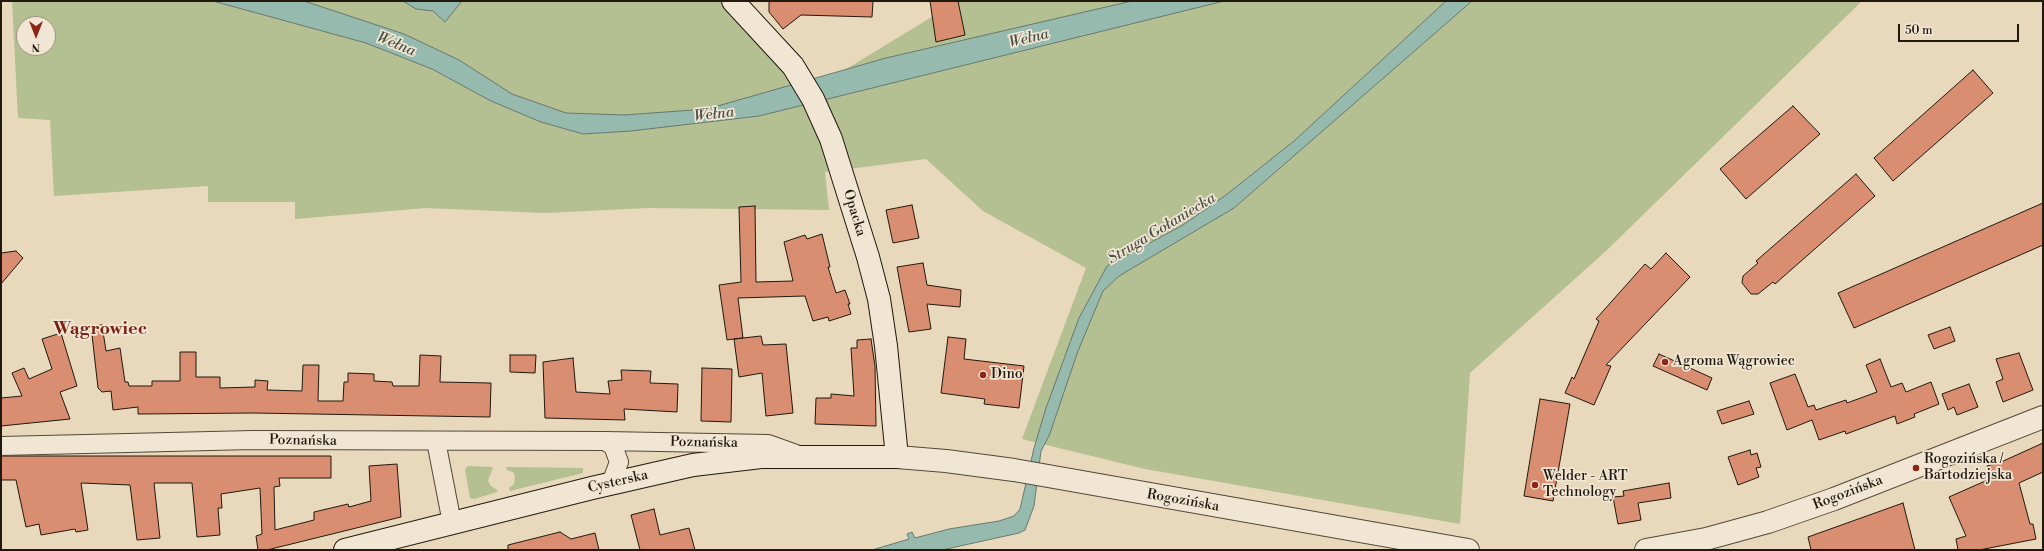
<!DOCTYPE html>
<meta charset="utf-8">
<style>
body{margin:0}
#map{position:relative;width:2044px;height:551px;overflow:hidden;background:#e8d8bc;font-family:"Libre Bodoni",serif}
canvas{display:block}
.frame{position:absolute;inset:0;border:2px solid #21180e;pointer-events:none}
.north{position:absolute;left:16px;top:16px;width:40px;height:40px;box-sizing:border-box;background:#f0e6d3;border:1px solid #9d9484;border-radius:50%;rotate:180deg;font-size:11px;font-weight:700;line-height:16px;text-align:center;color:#21180e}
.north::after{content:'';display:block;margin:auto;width:14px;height:18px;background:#8f2418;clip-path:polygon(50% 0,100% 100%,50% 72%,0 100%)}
.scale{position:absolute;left:1898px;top:24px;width:121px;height:18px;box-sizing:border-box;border:2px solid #21180e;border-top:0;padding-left:5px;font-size:12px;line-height:14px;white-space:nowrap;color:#21180e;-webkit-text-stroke:3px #f0e6d3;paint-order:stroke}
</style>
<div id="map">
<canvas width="2044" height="551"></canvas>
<div class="frame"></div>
<div class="north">N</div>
<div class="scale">50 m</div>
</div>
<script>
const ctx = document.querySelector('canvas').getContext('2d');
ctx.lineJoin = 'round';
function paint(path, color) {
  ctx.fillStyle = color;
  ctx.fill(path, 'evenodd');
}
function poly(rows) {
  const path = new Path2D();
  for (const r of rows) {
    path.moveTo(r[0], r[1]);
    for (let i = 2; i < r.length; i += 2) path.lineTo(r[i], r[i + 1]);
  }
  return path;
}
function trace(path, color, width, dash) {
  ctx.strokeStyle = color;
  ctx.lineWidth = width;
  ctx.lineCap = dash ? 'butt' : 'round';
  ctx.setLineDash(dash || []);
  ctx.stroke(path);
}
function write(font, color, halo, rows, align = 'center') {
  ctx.font = font + ' "Libre Bodoni",serif';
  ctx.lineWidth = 3.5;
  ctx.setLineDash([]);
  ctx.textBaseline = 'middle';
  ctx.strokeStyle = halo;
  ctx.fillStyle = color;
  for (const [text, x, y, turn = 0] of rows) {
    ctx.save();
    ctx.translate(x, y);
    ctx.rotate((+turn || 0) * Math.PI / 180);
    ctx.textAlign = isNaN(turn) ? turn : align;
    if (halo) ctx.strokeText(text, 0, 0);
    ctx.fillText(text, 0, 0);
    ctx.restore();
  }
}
const green = poly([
 [12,1,732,1,802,96,958,1,1862,1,1606,251,1470,373,1460,524,1145,469,1022,439,1086,268,983,211,926,159,825,172,829,210,649,208,544,213,426,208,295,219,295,202,208,202,208,186,54,196,50,120,18,118],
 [24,24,48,24,48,48,24,48],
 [468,466,493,467,488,481,491,486,497,490,497,492,474,499,470,498,465,469],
 [506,467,583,468,583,473,510,491,509,488,514,484,515,476,513,472,507,470]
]);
const water = poly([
 [213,1,304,1,404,34,459,60,512,94,566,113,624,115,707,109,886,58,1132,1,1224,1,759,116,631,131,583,134,541,122,491,101,432,69,366,43,213,1],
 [403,1,462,1,445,22,433,11,416,9,403,1],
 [1446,1,1472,1,1234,208,1119,276,1103,291,1078,351,1049,436,1041,451,1034,506,1025,530,1019,533,942,550,872,550,909,539,907,534,912,532,915,538,949,529,999,521,1014,516,1020,509,1034,448,1046,408,1079,318,1107,266,1183,225,1226,195,1294,141,1446,1]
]);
const building = poly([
 [769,1,873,1,872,17,801,15,783,29,769,12,769,1],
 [930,1,958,1,965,35,936,42,930,1],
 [1973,70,1993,93,1893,181,1874,158,1973,70],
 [1793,106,1820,134,1746,199,1720,169,1793,106],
 [1856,174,1875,196,1775,284,1773,282,1758,294,1751,294,1742,283,1743,276,1758,263,1756,261,1856,174],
 [2043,203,2043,245,1854,328,1838,293,2043,203],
 [912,205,919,238,893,243,886,210,912,205],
 [755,206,756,282,793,281,784,242,805,235,807,239,822,234,830,267,828,267,836,293,845,290,850,304,848,304,851,314,829,321,828,317,813,321,805,296,738,298,743,338,734,339,761,336,763,345,786,344,793,413,766,416,762,373,739,377,734,339,727,340,719,285,741,282,739,207,755,206],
 [16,251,23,258,1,284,1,253,16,251],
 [1666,253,1690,277,1606,365,1611,366,1594,405,1565,393,1572,377,1574,379,1599,321,1596,319,1645,264,1651,269,1666,253],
 [923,263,927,285,961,290,960,307,927,304,931,329,909,332,897,267,923,263],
 [102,325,106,351,120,348,125,382,128,382,129,386,152,386,152,381,180,381,180,352,196,352,196,377,220,377,220,388,255,387,255,380,268,381,267,390,302,391,303,365,319,365,318,401,343,401,344,382,348,382,348,373,374,374,374,381,392,382,393,386,419,386,420,355,441,356,440,382,491,383,490,417,253,413,138,414,138,407,113,410,111,391,102,392,98,388,91,326,102,325],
 [1950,327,1955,341,1934,349,1928,335,1950,327],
 [61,333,77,386,60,392,70,419,1,426,1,398,22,396,12,373,24,368,29,379,52,369,42,339,61,333],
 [948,337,966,339,964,359,1024,366,1019,408,984,404,985,399,941,393,948,337],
 [871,339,875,366,876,426,815,424,816,398,831,398,831,394,854,396,851,348,857,348,857,340,871,339],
 [2019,353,2033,390,2003,402,1996,382,2003,379,1996,359,2019,353],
 [1659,354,1712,378,1707,390,1653,366,1659,354],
 [510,355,536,355,535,373,510,372,510,355],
 [573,358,576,392,610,394,608,381,622,380,621,370,651,371,650,383,678,384,677,412,624,409,625,420,545,418,543,362,573,358],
 [1880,359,1891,387,1902,383,1906,392,1931,382,1939,404,1914,414,1915,417,1897,424,1895,416,1846,434,1845,431,1819,440,1812,420,1787,430,1770,383,1795,374,1808,407,1814,405,1816,410,1846,400,1847,403,1877,392,1866,365,1880,359],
 [702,368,732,369,731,422,701,421,702,368],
 [1969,384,1978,407,1957,415,1954,407,1948,410,1942,394,1969,384],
 [1540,399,1570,404,1553,501,1524,496,1540,399],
 [1749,401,1754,414,1722,424,1717,411,1749,401],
 [2043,443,2043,472,2019,483,2030,524,2033,524,2036,539,1979,550,1958,550,1956,539,1966,536,1949,497,1992,478,1987,466,1999,462,1999,463,2043,443],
 [1750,450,1751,455,1757,453,1761,467,1756,468,1759,477,1738,485,1728,457,1750,450],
 [1,456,331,456,331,478,279,478,280,486,274,487,275,530,314,520,314,512,348,504,349,507,371,501,369,466,397,464,401,517,267,550,258,550,256,536,262,534,260,488,221,494,222,508,218,508,220,535,197,537,192,483,154,483,160,538,137,540,130,485,81,483,88,530,76,532,75,529,41,535,39,524,26,527,16,480,1,480,1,456],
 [1669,483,1671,498,1638,503,1641,520,1618,524,1613,497,1624,496,1623,491,1669,483],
 [1903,503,1915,550,1811,550,1808,537,1903,503],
 [654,509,660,535,689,528,695,550,640,550,631,515,654,509],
 [560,532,571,539,595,533,599,550,508,550,508,545,560,532]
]);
const minor = poly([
 [436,441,452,523],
 [605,441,613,446,619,462,613,478,606,485],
 [1,446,253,440,605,441,768,444,796,454]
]);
const tertiary = poly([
 [897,457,946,461,1014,470,1468,550],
 [1646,550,1706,539,1768,522,1834,499,2043,417]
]);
const secondary = poly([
 [345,550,592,488,693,465,761,457,897,457,886,346,879,299,868,257,831,139,813,99,793,66,733,1]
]);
const markers = [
 [1665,362,4,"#8f2418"],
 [983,375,4,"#8f2418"],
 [1916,468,4,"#8f2418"],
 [1535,485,4,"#8f2418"]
];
const streetNames = [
 ["Opacka",854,213,73],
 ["Poznańska",303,441,1],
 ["Poznańska",704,443,1],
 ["Cysterska",618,482,-13],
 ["Rogozińska",1848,493,-21],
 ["Rogozińska",1183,501,10]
];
const poiNames = [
 ["Agroma Wągrowiec",1673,362],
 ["Dino",991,375],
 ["Rogozińska /",1924,460],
 ["Bartodziejska",1924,476],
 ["Welder - ART",1543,477],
 ["Technology",1543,493]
];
const waterNames = [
 ["Wełna",1029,39,-14],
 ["Wełna",396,45,22],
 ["Wełna",714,115,-7],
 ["Struga Gołaniecka",1162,229,-31]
];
const districtNames = [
 ["Wągrowiec",100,330]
];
paint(green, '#b4bf92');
paint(water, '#97baaf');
trace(water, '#68796f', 1);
paint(building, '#d98e71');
trace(building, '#21180e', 1);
trace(minor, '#53483a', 20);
trace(tertiary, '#53483a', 24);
trace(secondary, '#21180e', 24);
trace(minor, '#f0e6d3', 18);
trace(tertiary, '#f0e6d3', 22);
trace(secondary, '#f0e6d3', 22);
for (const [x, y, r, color] of markers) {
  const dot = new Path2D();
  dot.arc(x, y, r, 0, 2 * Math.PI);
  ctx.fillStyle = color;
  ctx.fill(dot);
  trace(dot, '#f0e6d3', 1.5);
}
write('14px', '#21180e', '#f0e6d3', streetNames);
write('14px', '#21180e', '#f0e6d3', poiNames, 'left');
write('italic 15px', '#4a5146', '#f0e6d3', waterNames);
write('bold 18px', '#7a1f14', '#f0e6d3', districtNames);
</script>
